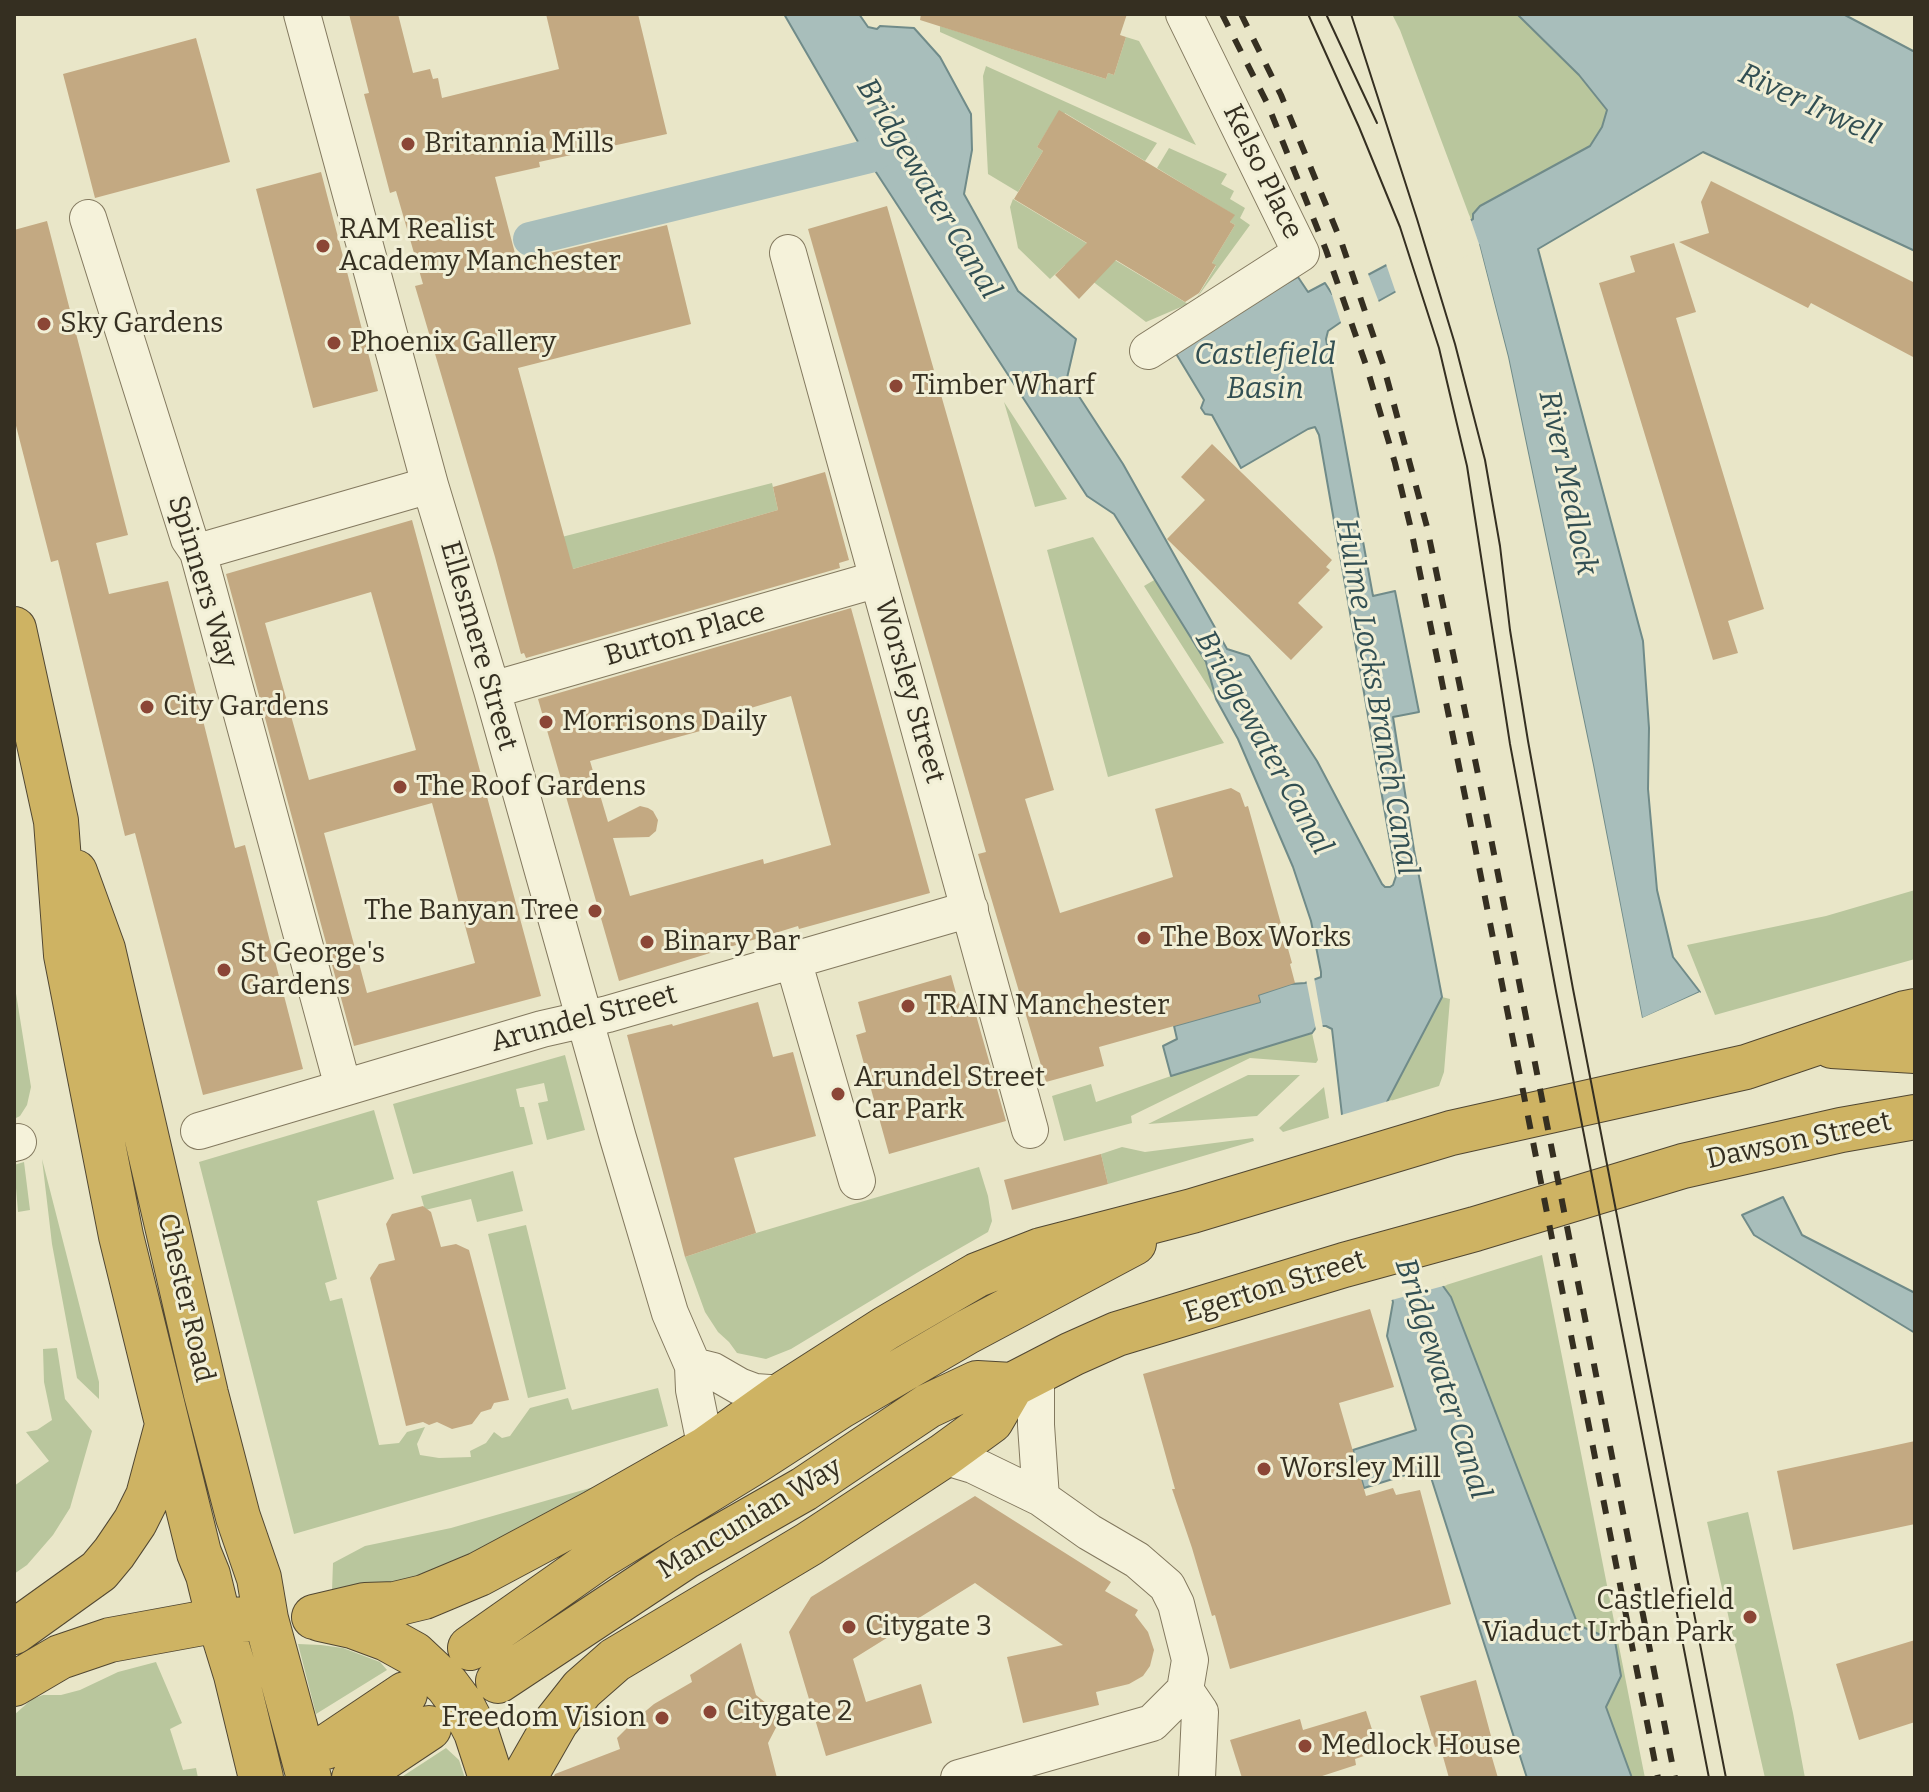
<!DOCTYPE html>
<style>
body{margin:0}
#map{position:relative;width:1929px;height:1792px;overflow:hidden;background:#e9e6c8;font-family:Bitter,serif}
canvas{display:block}
.frame{position:absolute;inset:0;border:16px solid #352f21;pointer-events:none}
</style>
<div id="map">
<canvas width="1929" height="1792"></canvas>
<div class="frame"></div>
</div>
<script>
const ctx = document.querySelector('canvas').getContext('2d');
ctx.lineJoin = 'round';
function paint(path, color) {
  ctx.fillStyle = color;
  ctx.fill(path, 'evenodd');
}
function poly(rows) {
  const path = new Path2D();
  for (const r of rows) {
    path.moveTo(r[0], r[1]);
    for (let i = 2; i < r.length; i += 2) path.lineTo(r[i], r[i + 1]);
  }
  return path;
}
function trace(path, color, width, dash) {
  ctx.strokeStyle = color;
  ctx.lineWidth = width;
  ctx.lineCap = dash ? 'butt' : 'round';
  ctx.setLineDash(dash || []);
  ctx.stroke(path);
}
function write(font, color, halo, rows, align = 'center') {
  ctx.font = font + ' Bitter,serif';
  ctx.lineWidth = 6;
  ctx.setLineDash([]);
  ctx.textBaseline = 'middle';
  ctx.strokeStyle = halo;
  ctx.fillStyle = color;
  for (const [text, x, y, turn = 0] of rows) {
    ctx.save();
    ctx.translate(x, y);
    ctx.rotate((+turn || 0) * Math.PI / 180);
    ctx.textAlign = isNaN(turn) ? turn : align;
    if (halo) ctx.strokeText(text, 0, 0);
    ctx.fillText(text, 0, 0);
    ctx.restore();
  }
}
const green = poly([
 [1392,14,1517,14,1579,75,1607,110,1602,127,1590,146,1480,206,1473,219,1471,220,1400,30],
 [940,26,1106,79,1108,73,1114,75,1126,37,1139,41,1196,145,940,32],
 [986,66,1157,143,1145,161,1065,113,1061,121,1055,118,1037,147,1043,151,1018,192,988,174,983,76],
 [1169,148,1227,174,1221,184,1234,191,1230,199,1245,208,1240,218,1250,225,1196,299,1216,266,1212,263,1235,225,1230,222,1234,215,1157,168],
 [1013,199,1188,304,1146,322,1079,271,1075,275,1065,265,1050,279,1018,248,1010,207],
 [1004,402,1067,499,1035,507],
 [772,483,778,510,559,573,550,540],
 [1093,537,1152,630,1224,743,1108,777,1047,550],
 [1156,579,1206,662,1216,699,1144,586],
 [1915,890,1915,959,1715,1015,1687,945,1826,916],
 [14,981,31,1087,27,1105,20,1116,14,1119],
 [1442,997,1450,999,1444,1072,1439,1086,1387,1102],
 [1312,1033,1318,1060,1316,1063,1250,1058,1131,1116,1132,1123,1064,1141,1052,1096,1091,1084,1096,1102,1171,1076],
 [565,1055,585,1130,547,1140,538,1103,548,1101,544,1083,516,1089,520,1107,524,1107,533,1144,413,1174,393,1104],
 [1248,1075,1300,1075,1257,1116,1148,1124],
 [1324,1087,1329,1118,1283,1132,1279,1128],
 [374,1110,394,1179,317,1201,337,1279,325,1283,330,1301,342,1298,379,1445,399,1443,407,1432,425,1427,417,1444,420,1455,439,1458,471,1457,470,1451,486,1443,494,1432,502,1438,510,1436,530,1408,568,1398,572,1410,658,1388,668,1426,294,1534,199,1162],
 [1253,1138,1254,1141,1108,1184,1101,1154,1122,1147,1145,1152],
 [42,1159,99,1382,99,1399,77,1378,52,1244],
 [24,1162,30,1210,18,1212,16,1188,14,1188,14,1165],
 [979,1167,988,1196,992,1221,988,1232,920,1271,791,1349,766,1359,737,1353,729,1342,718,1332,705,1312,685,1257,756,1233],
 [513,1171,523,1211,477,1222,471,1199,425,1210,421,1196],
 [526,1225,566,1389,528,1398,488,1234],
 [1542,1255,1640,1753,1645,1778,1632,1778,1606,1707,1621,1676,1578,1625,1451,1297,1443,1286],
 [57,1348,65,1399,92,1431,70,1508,53,1535,27,1565,14,1574,14,1486,49,1461,26,1432,37,1430,52,1420,44,1382,43,1349],
 [604,1484,430,1583,332,1591,333,1563,365,1546,451,1528],
 [1748,1512,1793,1713,1805,1778,1765,1778,1707,1522],
 [298,1644,321,1645,343,1648,380,1662,387,1670,316,1714],
 [156,1662,182,1723,170,1729,183,1770,196,1768,198,1778,14,1778,14,1715,32,1699,43,1695,61,1695,80,1690,118,1672],
 [446,1748,459,1760,465,1778,400,1778]
]);
const water = poly([
 [784,14,859,14,868,27,877,29,880,26,914,28,940,57,971,114,972,150,964,194,1018,291,1076,339,1067,378,1123,464,1227,649,1249,656,1317,761,1382,884,1385,887,1390,887,1393,885,1396,876,1319,435,1315,427,1308,429,1241,468,1212,415,1205,414,1201,408,1204,400,1172,347,1298,277,1308,292,1325,283,1332,294,1473,219,1473,214,1480,206,1590,146,1602,127,1607,110,1579,75,1517,14,1843,14,1915,52,1915,251,1703,152,1538,249,1643,641,1649,728,1648,789,1657,890,1673,957,1700,992,1642,1019,1593,765,1508,357,1479,245,1341,322,1328,331,1326,339,1373,596,1395,591,1419,712,1393,717,1414,850,1442,997,1387,1102,1443,1286,1451,1297,1578,1625,1615,1641,1621,1676,1606,1707,1632,1778,1527,1778,1428,1468,1364,1488,1353,1450,1416,1430,1387,1336,1393,1302,1342,1115,1332,1029,1326,1026,1317,1026,1312,1033,1171,1076,1163,1046,1177,1039,1174,1026,1260,1002,1258,995,1291,984,1305,983,1321,977,1321,972,1311,921,1293,867,1238,739,1216,699,1206,662,1114,514,1087,496,872,166,784,14],
 [1783,1197,1802,1235,1915,1293,1915,1333,1754,1235,1742,1215,1783,1197]
]);
const pier = poly([
 [1469,215,1479,244,1508,357,1593,765,1642,1018,1700,992,1702,996,1643,1023,1638,1020,1589,766,1504,358,1477,250,1397,296,1385,261],
 [1367,271,1380,305,1342,326,1327,279,1333,289],
 [1314,977,1323,1028,1316,1030,1306,979],
 [1392,1100,1391,1102,1447,1285,1388,1301,1338,1116]
]);
const canal = poly([
 [530,239,870,156,900,139]
]);
const building = poly([
 [349,14,398,14,413,73,430,69,433,79,438,78,442,98,559,69,546,14,638,14,667,134,539,162,540,167,495,177,517,261,667,225,691,324,518,368,573,569,778,510,773,487,825,472,849,560,839,563,840,568,526,658,524,653,521,654,495,557,415,286,423,284,396,191,390,193,364,94,369,93],
 [921,14,1127,14,1120,35,1126,37,1114,75,1108,73,1106,79,920,20],
 [196,38,230,162,95,198,63,74],
 [1059,110,1235,215,1230,222,1235,225,1212,263,1216,265,1199,293,1185,302,1116,260,1079,299,1055,275,1087,243,1014,199,1043,151,1037,147],
 [321,172,378,391,313,408,256,189],
 [1711,181,1915,283,1915,358,1811,303,1808,308,1679,242,1709,233,1701,202],
 [887,206,1054,790,1025,799,1060,913,1173,877,1155,809,1231,788,1240,793,1245,807,1248,806,1292,963,1290,964,1295,983,1258,995,1260,1002,1099,1047,1104,1066,1046,1082,978,854,986,852,808,229],
 [47,221,128,535,96,543,109,594,168,581,235,848,245,845,303,1069,203,1095,135,833,125,836,58,560,51,562,14,418,14,230],
 [1674,243,1696,312,1676,318,1764,609,1728,621,1738,653,1713,660,1599,283,1635,272,1630,256],
 [1212,444,1332,560,1326,567,1330,570,1298,603,1323,627,1291,660,1167,539,1205,500,1181,477],
 [412,520,541,996,354,1046,226,574],
 [371,592,416,750,309,780,265,623],
 [432,803,475,963,367,993,324,833],
 [851,608,930,893,799,929,798,926,619,981,538,699],
 [791,696,831,845,764,864,763,859,630,896,613,838,649,837,656,831,658,820,653,811,648,808,640,806,608,822,590,761,737,721,734,713],
 [951,975,959,1004,972,1001,1006,1121,889,1154,856,1035,866,1032,858,1002],
 [758,1002,773,1057,793,1052,816,1136,734,1158,756,1233,685,1257,627,1035,672,1024,673,1026],
 [1101,1154,1108,1184,1012,1210,1004,1180],
 [423,1206,431,1212,441,1247,456,1244,469,1250,509,1400,494,1403,491,1409,481,1412,472,1424,452,1429,437,1422,429,1425,423,1422,406,1426,370,1278,379,1264,395,1260,386,1224,392,1214],
 [1370,1309,1394,1387,1339,1403,1366,1496,1393,1488,1396,1495,1420,1490,1451,1604,1230,1669,1215,1615,1212,1616,1192,1548,1172,1489,1175,1489,1143,1374],
 [1915,1441,1915,1524,1793,1550,1777,1471],
 [975,1496,1111,1582,1105,1591,1138,1610,1135,1615,1148,1632,1154,1650,1150,1666,1143,1676,1129,1684,1096,1692,1099,1705,1023,1723,1007,1657,1063,1645,975,1583,853,1659,866,1702,921,1684,932,1723,826,1756,789,1632,811,1597],
 [1915,1640,1915,1722,1859,1740,1836,1664],
 [741,1643,756,1695,782,1716,768,1743,777,1778,553,1778,555,1774,620,1749,617,1738,635,1720,654,1704,692,1682,690,1675],
 [1476,1680,1491,1736,1486,1737,1498,1778,1449,1778,1440,1746,1435,1747,1420,1696],
 [1366,1711,1379,1751,1355,1759,1356,1765,1316,1778,1242,1778,1230,1740,1300,1719,1303,1730]
]);
const street = poly([
 [302,14,430,485,492,690,618,1138,670,1313,693,1366,694,1390,706,1449],
 [88,218,189,539,198,552,343,1087],
 [788,253,1030,1130],
 [1148,351,1301,253,1184,14],
 [198,552,430,485],
 [492,690,878,579],
 [793,960,857,1181],
 [199,1131,542,1029,608,1014,970,909],
 [14,1143,18,1142],
 [693,1366,713,1371,739,1386,755,1392,783,1394],
 [1036,1373,1036,1425,1041,1498],
 [943,1456,973,1465,1041,1498,1089,1532,1137,1560,1167,1586,1176,1604,1190,1660,1185,1690,1152,1723,959,1778],
 [1185,1690,1200,1712,1197,1778]
]);
const highway = poly([
 [14,629,56,821,66,955,121,1236,199,1553,208,1575,219,1620,236,1675,261,1778],
 [75,872,103,949,206,1394,238,1517,259,1578,266,1619,309,1778],
 [1832,1046,1915,1051],
 [314,1617,365,1605,395,1604,424,1597,479,1574,595,1512,706,1449,783,1394,886,1328,977,1275,1041,1250,1192,1211,1451,1133,1746,1067,1905,1013,1915,1011],
 [320,1619,352,1626,387,1639,414,1654,430,1669,447,1685,462,1705,476,1732,491,1778],
 [14,1632,99,1571,114,1553,135,1522,148,1496,166,1429],
 [470,1648,598,1558,748,1466,839,1407,967,1332,1134,1243],
 [498,1681,685,1557,804,1489,928,1406,977,1383,1012,1385,1072,1354,1117,1334,1344,1265,1475,1229,1683,1166,1841,1130,1915,1117],
 [14,1684,60,1657,110,1640,219,1620,248,1619],
 [326,1747,405,1694],
 [354,1778,429,1728],
 [524,1778,556,1722,582,1689,615,1660,809,1544,943,1456,991,1421,1012,1385]
]);
const tram = poly([
 [1308,14,1359,127,1400,227,1439,348,1456,420,1467,466,1510,744,1556,991,1709,1778],
 [1326,14,1377,123],
 [1351,14,1417,219,1455,344,1485,460,1500,546,1510,630,1528,741,1573,989,1726,1778]
]);
const rail = poly([
 [1222,14,1268,105,1326,250,1367,368,1395,463,1411,529,1469,816,1658,1778],
 [1241,14,1281,95,1342,244,1383,364,1427,527,1486,813,1675,1778]
]);
const markers = [
 [408,144,8,"#8b4636"],
 [323,246,8,"#8b4636"],
 [44,324,8,"#8b4636"],
 [334,343,8,"#8b4636"],
 [896,386,8,"#8b4636"],
 [147,707,8,"#8b4636"],
 [546,722,8,"#8b4636"],
 [400,787,8,"#8b4636"],
 [595,911,8,"#8b4636"],
 [1144,938,8,"#8b4636"],
 [647,942,8,"#8b4636"],
 [224,970,8,"#8b4636"],
 [908,1006,8,"#8b4636"],
 [838,1094,8,"#8b4636"],
 [1264,1469,8,"#8b4636"],
 [1750,1617,8,"#8b4636"],
 [849,1627,8,"#8b4636"],
 [710,1712,8,"#8b4636"],
 [662,1718,8,"#8b4636"],
 [1305,1746,8,"#8b4636"]
];
const poiNames = [
 ["Britannia Mills",424,144],
 ["RAM Realist",339,230],
 ["Academy Manchester",339,262],
 ["Sky Gardens",60,324],
 ["Phoenix Gallery",350,343],
 ["Timber Wharf",912,386],
 ["City Gardens",163,707],
 ["Morrisons Daily",562,722],
 ["The Roof Gardens",416,787],
 ["The Banyan Tree",579,911,"right"],
 ["The Box Works",1160,938],
 ["Binary Bar",663,942],
 ["St George's",240,954],
 ["Gardens",240,986],
 ["TRAIN Manchester",924,1006],
 ["Arundel Street",854,1078],
 ["Car Park",854,1110],
 ["Worsley Mill",1280,1469],
 ["Castlefield",1734,1601,"right"],
 ["Viaduct Urban Park",1734,1633,"right"],
 ["Citygate 3",865,1627],
 ["Citygate 2",726,1712],
 ["Freedom Vision",646,1718,"right"],
 ["Medlock House",1321,1746]
];
const streetNames = [
 ["Kelso Place",1262,172,64],
 ["Spinners Way",202,582,73],
 ["Burton Place",685,635,-16],
 ["Ellesmere Street",478,646,74],
 ["Worsley Street",909,691,74],
 ["Arundel Street",584,1019,-15],
 ["Dawson Street",1799,1141,-12],
 ["Egerton Street",1275,1287,-17],
 ["Chester Road",185,1298,77],
 ["Mancunian Way",750,1519,-31]
];
const waterNames = [
 ["River Irwell",1809,105,25],
 ["Bridgewater Canal",928,189,59],
 ["Castlefield",1265,356],
 ["Basin",1265,390],
 ["River Medlock",1567,483,78],
 ["Hulme Locks Branch Canal",1376,697,80],
 ["Bridgewater Canal",1263,743,61],
 ["Bridgewater Canal",1442,1379,72]
];
paint(green, '#b9c69d');
paint(water, '#a8bebb');
trace(water, '#708b89', 2);
paint(pier, '#e9e6c8');
trace(canal, '#a8bebb', 34);
paint(building, '#c3a982');
trace(street, '#83795f', 38);
trace(highway, '#514732', 46);
trace(street, '#f5f2da', 36);
trace(highway, '#ceb363', 44);
trace(tram, '#352f21', 2);
trace(rail, '#352f21', 6, [14, 14]);
for (const [x, y, r, color] of markers) {
  const dot = new Path2D();
  dot.arc(x, y, r, 0, 2 * Math.PI);
  ctx.fillStyle = color;
  ctx.fill(dot);
  trace(dot, '#f1efd6', 3);
}
write('28px', '#352f21', '#f1efd6', poiNames, 'left');
write('28px', '#352f21', '#f1efd6', streetNames);
write('italic 30px', '#324f53', '#f1efd6', waterNames);
</script>
